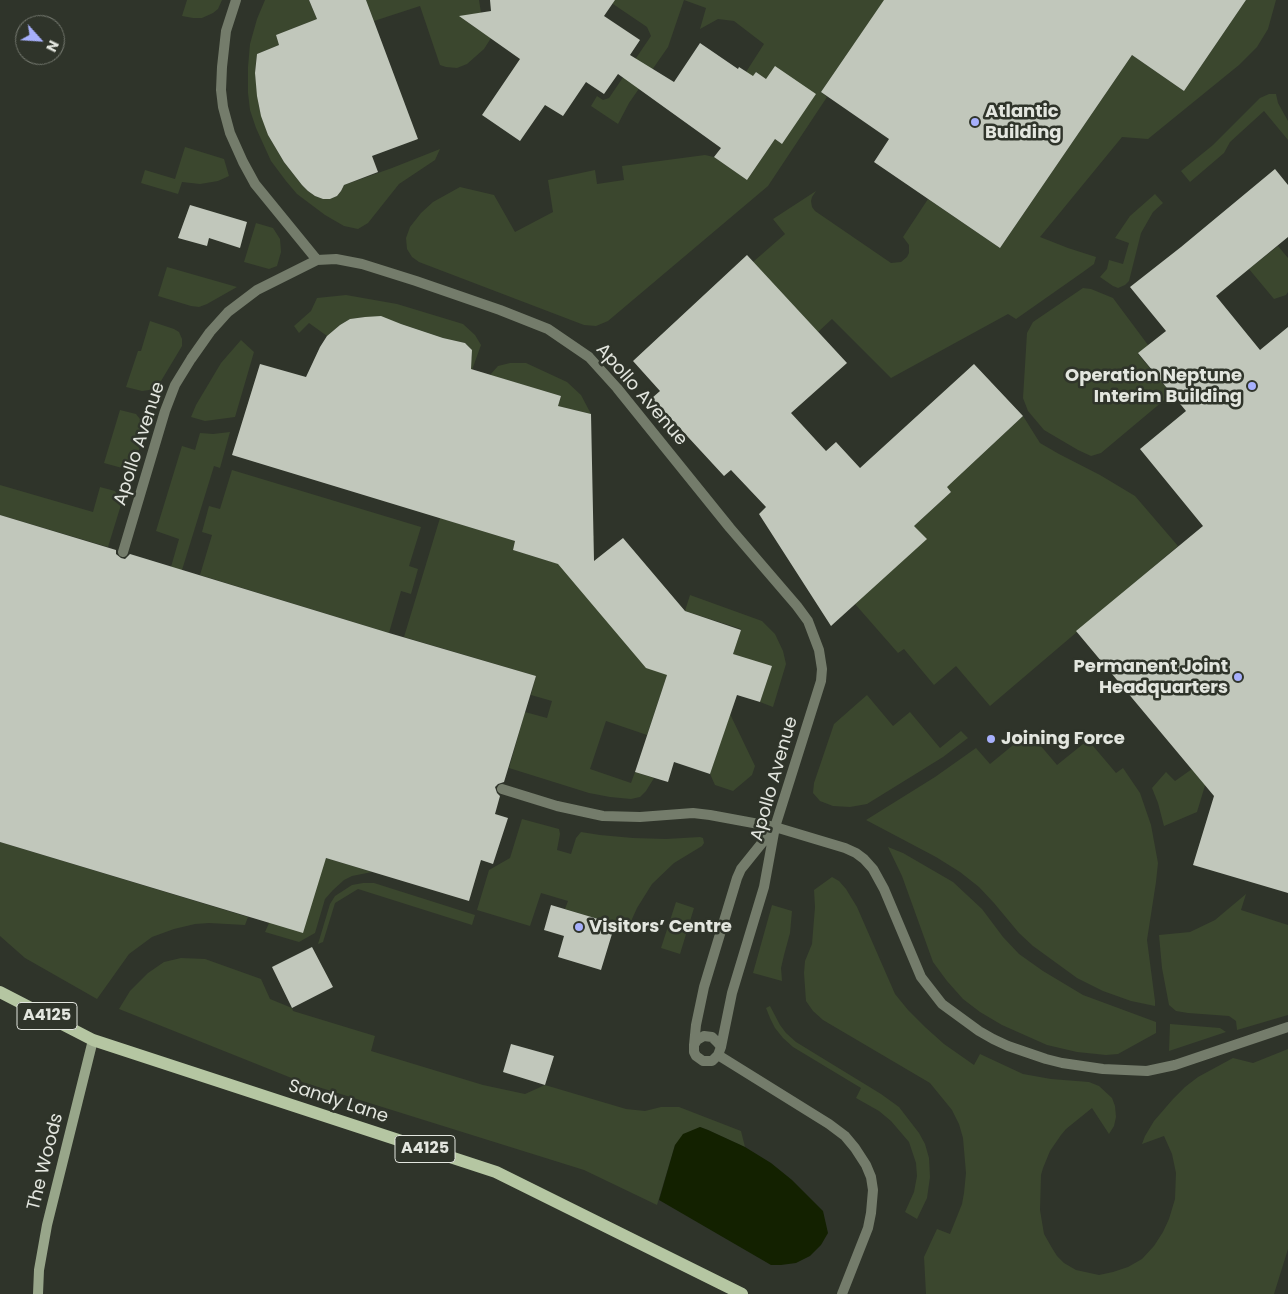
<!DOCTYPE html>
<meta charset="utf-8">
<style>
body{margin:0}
#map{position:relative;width:1288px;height:1294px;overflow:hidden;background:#2f342a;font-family:Poppins,sans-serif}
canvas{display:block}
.north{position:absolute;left:15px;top:15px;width:50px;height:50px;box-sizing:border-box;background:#2f342a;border:1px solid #777b72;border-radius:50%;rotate:116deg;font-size:14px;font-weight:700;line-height:20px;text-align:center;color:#e3e6df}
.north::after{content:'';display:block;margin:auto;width:18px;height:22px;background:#a7b0fc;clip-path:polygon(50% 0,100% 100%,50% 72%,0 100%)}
</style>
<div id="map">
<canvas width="1288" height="1294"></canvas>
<div class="north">N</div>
</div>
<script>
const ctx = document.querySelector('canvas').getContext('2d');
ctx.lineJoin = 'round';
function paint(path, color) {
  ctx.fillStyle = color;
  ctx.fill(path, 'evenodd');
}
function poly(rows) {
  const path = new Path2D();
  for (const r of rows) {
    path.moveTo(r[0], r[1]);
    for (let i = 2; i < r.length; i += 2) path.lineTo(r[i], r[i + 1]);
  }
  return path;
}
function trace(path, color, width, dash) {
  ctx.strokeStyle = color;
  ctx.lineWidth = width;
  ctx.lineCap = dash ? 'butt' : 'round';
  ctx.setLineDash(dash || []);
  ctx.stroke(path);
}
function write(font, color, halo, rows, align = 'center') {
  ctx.font = font + ' Poppins,sans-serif';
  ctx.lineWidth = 5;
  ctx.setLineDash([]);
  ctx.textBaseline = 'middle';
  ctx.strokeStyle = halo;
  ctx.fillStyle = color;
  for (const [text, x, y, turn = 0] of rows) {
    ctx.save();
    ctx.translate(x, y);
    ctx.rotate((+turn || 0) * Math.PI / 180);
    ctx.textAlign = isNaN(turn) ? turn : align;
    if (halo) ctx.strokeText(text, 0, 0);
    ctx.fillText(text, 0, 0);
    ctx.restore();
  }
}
const green = poly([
 [187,0,222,0,218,9,213,13,202,18,193,18,182,16],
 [265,0,309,0,317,19,276,35,279,45,257,54,256,62,255,73,259,107,268,135,284,162,302,185,308,191,315,196,323,199,330,199,337,196,341,191,344,185,392,168,440,149,435,160,399,184,368,223,358,229,344,226,325,215,297,194,286,181,271,161,256,128,250,110,248,93,248,67,250,44,257,19],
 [366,0,479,0,481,13,467,15,466,21,491,38,484,49,467,64,457,68,446,67,440,65,420,6,374,21],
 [612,0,893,0,881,5,821,92,827,97,768,186,608,321,596,326,584,325,419,262,412,257,407,249,406,238,410,227,421,213,433,202,460,187,494,195,515,232,553,212,548,180,595,170,597,184,624,180,622,166,705,155,714,157,747,180,775,139,782,144,766,79,756,72,753,77,746,72,764,44,734,21,718,19,700,29,706,8,684,0,668,47,629,103,618,124,591,106,597,96,603,100,609,98,651,36,647,27,613,4],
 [1246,0,1276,0,1268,29,1257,47,1239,65,1148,139,1122,137,1040,237,1068,248,1096,257,1094,264,1083,272,1016,319,1008,314,891,378,832,319,818,332,753,262,785,234,773,219,816,191,812,197,811,201,812,207,815,211,891,263,901,262,907,257,909,253,909,245,903,237,928,199,1000,248,1132,55,1184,91],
 [1269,94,1276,94,1278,103,1288,121,1288,140,1264,111,1230,142,1224,153,1190,182,1181,171,1213,145,1260,98],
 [185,147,224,159,229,176,218,181,200,184,182,182,178,194,141,183,145,170,175,179],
 [1155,194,1163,203,1153,212,1141,233,1129,281,1125,285,1118,288,1113,286,1100,277,1107,269,1109,260,1123,264,1129,243,1115,238,1130,216],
 [256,223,273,228,280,239,281,252,277,266,269,269,244,262],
 [1278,246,1288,258,1288,292,1286,295,1274,299,1249,269],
 [167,267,237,287,207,304,199,307,191,306,158,296],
 [1083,288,1091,289,1113,298,1148,345,1138,354,1164,385,1181,386,1101,453,1091,456,1078,450,1044,430,1028,411,1023,398,1027,333,1033,322],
 [346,295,397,304,463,324,475,335,481,345,472,370,468,368,472,357,471,349,465,343,443,338,401,324,381,317,365,317,350,319,340,325,327,336,309,323,299,333,294,326,311,311,317,298],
 [150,321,174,329,179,332,182,339,182,346,158,386,149,390,142,391,126,387,138,351,141,351],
 [241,340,254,352,235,417,205,421,191,417,196,405,221,363],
 [510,363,526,363,567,382,581,395,591,414,558,406,561,396,490,375,498,366],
 [120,410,136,414,140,419,143,425,144,433,136,460,133,463,122,468,104,463],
 [1023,416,1040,443,1059,454,1100,475,1135,496,1178,546,990,706,956,666,934,685,904,649,898,653,855,604,926,539,914,526,951,492,941,481,950,484],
 [230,432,220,468,214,466,182,570,171,567,179,539,156,531,182,446,195,450,200,433,213,434],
 [232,470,421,527,409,566,418,569,411,594,401,591,389,633,200,575,212,535,202,532,209,506,220,509],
 [0,485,93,512,100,487,115,491,121,502,120,508,108,547,0,515],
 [440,518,515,541,513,550,552,562,566,528,594,536,592,542,562,567,667,675,647,735,606,721,590,769,631,783,635,772,654,778,646,791,640,797,631,799,610,797,589,793,509,768,525,712,547,718,552,701,531,695,536,676,404,637],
 [690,595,762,621,775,634,783,651,786,664,773,707,760,702,771,666,733,654,741,629,685,611],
 [867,695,893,726,910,712,940,748,961,731,968,738,943,757,867,804,850,807,833,806,820,801,813,793,814,783,834,724],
 [730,714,755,766,752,775,733,791,715,785,710,774],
 [1029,732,1057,765,1088,740,1116,773,1123,768,1140,793,1151,825,1158,863,1156,882,1147,940,1155,1001,1155,1006,1131,1001,1103,991,1077,978,1033,946,1019,933,994,903,979,887,960,872,936,857,866,820,935,777,976,748,990,764],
 [1213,759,1197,812,1164,826,1158,803,1152,788,1166,772,1175,781,1192,769],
 [522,819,559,829,560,834,557,850,571,854,576,838,581,832,600,835,633,838,666,839,700,837,703,838,704,843,702,846,674,863,652,884,637,908,628,928,565,909,568,901,541,893,530,926,477,910,489,870,510,858],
 [0,842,248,917,245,925,209,923,195,924,174,929,152,937,129,954,97,999,25,958,0,936],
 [888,847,903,853,953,882,982,909,1003,937,1019,954,1043,971,1083,995,1156,1022,1156,1033,1118,1054,1106,1055,1077,1052,1047,1045,1002,1025,980,1012,963,999,947,981,933,962,902,876],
 [326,858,372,872,352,876,344,880,333,890,325,899,315,933,299,942,265,932,269,923],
 [832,877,839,881,846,889,857,907,895,994,908,1010,925,1027,944,1044,974,1065,980,1054,1023,1074,1051,1079,1089,1082,1099,1086,1112,1098,1115,1106,1116,1117,1114,1126,1109,1134,1092,1108,1066,1129,1061,1135,1050,1151,1043,1168,1041,1175,1040,1210,1044,1234,1052,1248,1057,1256,1064,1263,1076,1270,1099,1275,1113,1272,1128,1267,1142,1259,1154,1246,1163,1232,1169,1219,1175,1199,1176,1173,1172,1154,1164,1136,1142,1144,1145,1136,1154,1121,1173,1099,1185,1087,1198,1077,1233,1058,1253,1063,1288,1049,1288,1249,1274,1294,926,1294,924,1257,937,1229,950,1234,962,1204,964,1193,966,1173,963,1138,959,1124,952,1110,930,1083,823,1020,813,1011,806,1001,804,973,805,961,812,944,815,907,814,890],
 [363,883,374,883,475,915,472,925,358,889,335,903,323,942,318,944,330,904,335,896,352,885],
 [1246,894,1241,910,1288,925,1288,1015,1237,1030,1236,1021,1229,1016,1188,1013,1176,1011,1169,1005,1162,968,1159,935,1190,932,1215,920],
 [676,902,694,908,680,954,661,948],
 [772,905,792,911,790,933,784,955,781,968,782,981,753,973],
 [181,958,205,959,261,979,270,999,292,1008,293,1011,375,1036,371,1051,483,1085,525,1094,545,1085,626,1109,645,1111,661,1107,679,1107,741,1131,745,1147,708,1130,700,1127,675,1145,657,1205,584,1170,299,1081,119,1009,130,991,148,973,164,962],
 [770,1006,780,1025,786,1033,796,1042,881,1094,899,1107,919,1133,925,1144,929,1158,930,1177,927,1198,917,1219,905,1212,914,1192,917,1176,916,1163,909,1142,891,1121,879,1111,856,1098,861,1088,793,1047,783,1038,775,1028,770,1018,766,1008],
 [1170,1024,1220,1028,1226,1032,1169,1051]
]);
const water = poly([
 [700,1127,708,1130,745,1147,771,1163,792,1180,823,1211,828,1233,821,1245,810,1256,796,1263,781,1265,771,1265,659,1200,675,1145,683,1134]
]);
const building = poly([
 [309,0,366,0,418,139,372,156,378,172,344,185,341,191,337,196,330,199,323,199,315,196,308,191,302,185,284,162,268,135,261,116,257,96,255,73,257,54,279,45,276,35,317,19],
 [490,0,615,0,604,16,640,40,630,55,674,82,700,43,738,69,739,67,753,76,756,72,766,79,775,66,816,94,782,144,775,139,747,180,714,157,721,148,618,74,604,94,586,82,563,116,545,105,520,141,482,115,520,59,459,16,491,11],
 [884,0,1246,0,1184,91,1132,55,1000,248,874,162,889,139,821,92],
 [1275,169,1288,185,1288,237,1216,296,1260,350,1288,327,1288,893,1193,865,1214,796,1076,631,1203,526,1140,449,1186,411,1138,353,1166,331,1130,287,1181,247],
 [190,205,247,222,240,248,209,238,207,246,178,238],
 [747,255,847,363,791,413,826,451,836,442,860,468,974,364,1023,416,947,487,951,492,914,526,927,539,831,626,759,514,766,507,731,470,724,476,652,398,660,391,633,361],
 [381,316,401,324,443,338,465,343,472,350,471,369,561,396,558,406,591,414,594,561,623,538,685,611,741,630,733,654,772,666,760,702,737,695,710,774,674,762,668,782,635,772,667,675,646,668,558,564,513,550,515,541,232,455,260,364,306,377,320,347,327,336,340,325,350,319,365,317],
 [0,515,116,550,116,554,121,558,125,559,130,554,389,633,536,676,504,782,498,784,495,787,497,793,500,796,495,814,508,818,493,864,481,860,469,901,326,858,303,933,0,842],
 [551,905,615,924,601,970,558,957,564,936,544,930],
 [312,947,333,987,292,1008,272,967],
 [511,1044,554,1056,545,1085,503,1072]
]);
const service = poly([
 [236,0,226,31,222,67,221,90,223,107,230,133,243,162,255,184,317,260],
 [123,552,165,411,175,385,191,359,210,332,228,312,257,290,317,260,336,259,362,264,416,281,500,310,548,329,589,357,617,388,730,528,797,606,808,621,819,650,822,669,821,681,775,827,764,887,732,993,721,1047],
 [502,789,557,806,603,816,640,817,693,813,710,815,775,827,845,848,856,853,864,859,873,869,884,889,921,977,942,1004,979,1031,993,1039,1008,1046,1046,1059,1062,1063,1103,1069,1147,1071,1175,1065,1288,1027],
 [704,1036,712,1037,718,1043,721,1047,718,1055,712,1061,703,1061,696,1056,694,1052,694,1045,697,1040,704,1036],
 [694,1045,696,1025,704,987,737,878,741,869,774,828],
 [718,1055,829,1124,845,1136,855,1148,866,1165,871,1177,873,1190,871,1213,868,1228,842,1294]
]);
const secondary = poly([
 [38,1294,39,1270,47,1225,93,1040]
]);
const primary = poly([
 [0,992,93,1040,496,1172,742,1294]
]);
const markers = [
 [975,122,5,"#a7b0fc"],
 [1252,386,5,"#a7b0fc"],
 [1238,677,5,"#a7b0fc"],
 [991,739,5,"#a7b0fc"],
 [579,927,5,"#a7b0fc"]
];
const shields = [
 [47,1016,60],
 [425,1149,60]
];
const shieldNames = [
 ["A4125",47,1016],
 ["A4125",425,1149]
];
const poiNames = [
 ["Atlantic",985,112],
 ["Building",985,133],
 ["Operation Neptune",1242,376,"right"],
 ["Interim Building",1242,397,"right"],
 ["Permanent Joint",1228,667,"right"],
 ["Headquarters",1228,688,"right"],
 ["Joining Force",1001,739],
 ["Visitors’ Centre",589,927]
];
const streetNames = [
 ["Apollo Avenue",641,395,49],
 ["Apollo Avenue",140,444,-72],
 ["Apollo Avenue",775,779,-74],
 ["Sandy Lane",338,1102,18],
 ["The Woods",46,1162,-76]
];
paint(green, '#3b472e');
paint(water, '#132100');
paint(building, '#c1c7bb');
trace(service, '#747c6b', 10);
trace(secondary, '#98a68a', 10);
trace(primary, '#b5c6a2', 12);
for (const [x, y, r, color] of markers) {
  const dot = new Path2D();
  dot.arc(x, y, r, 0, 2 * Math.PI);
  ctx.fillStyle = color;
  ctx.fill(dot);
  trace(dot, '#2f342a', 2);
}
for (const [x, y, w] of shields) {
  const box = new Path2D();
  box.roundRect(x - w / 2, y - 13.5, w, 27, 4);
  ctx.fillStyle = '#2f342a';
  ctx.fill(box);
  trace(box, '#e3e6df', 1);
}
write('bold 16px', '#e3e6df', null, shieldNames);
write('bold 18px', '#e3e6df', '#2f342a', poiNames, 'left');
write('18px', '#e3e6df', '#2f342a', streetNames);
</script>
